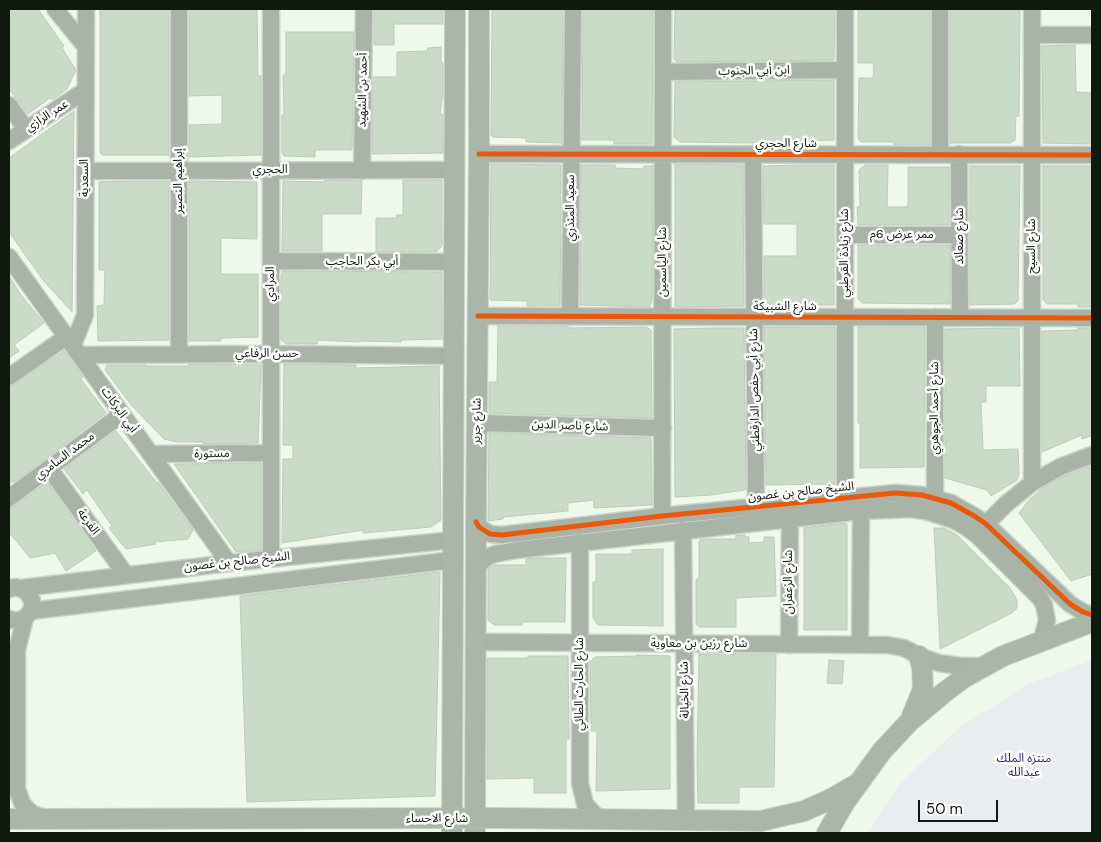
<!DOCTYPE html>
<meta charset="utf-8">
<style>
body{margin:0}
#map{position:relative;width:1101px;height:842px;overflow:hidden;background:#eef9eb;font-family:"DM Sans",sans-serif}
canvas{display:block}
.frame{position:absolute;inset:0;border:10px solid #10190e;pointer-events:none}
.scale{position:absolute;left:918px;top:800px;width:80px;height:22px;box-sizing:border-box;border:2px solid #10190e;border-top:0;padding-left:6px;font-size:15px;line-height:18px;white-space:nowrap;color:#10190e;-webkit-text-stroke:4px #fff;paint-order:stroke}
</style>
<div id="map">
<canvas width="1101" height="842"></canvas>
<div class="frame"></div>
<div class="scale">50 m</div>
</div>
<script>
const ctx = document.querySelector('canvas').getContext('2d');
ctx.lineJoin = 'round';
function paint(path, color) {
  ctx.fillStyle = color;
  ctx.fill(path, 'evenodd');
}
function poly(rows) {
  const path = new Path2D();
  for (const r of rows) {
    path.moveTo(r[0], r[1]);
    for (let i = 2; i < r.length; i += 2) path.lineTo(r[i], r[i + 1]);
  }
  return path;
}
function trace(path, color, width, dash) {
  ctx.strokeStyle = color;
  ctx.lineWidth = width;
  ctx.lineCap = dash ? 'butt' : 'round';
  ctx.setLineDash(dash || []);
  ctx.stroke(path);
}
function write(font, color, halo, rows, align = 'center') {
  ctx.font = font + ' "DM Sans","Noto Sans Arabic",sans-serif';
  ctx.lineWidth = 5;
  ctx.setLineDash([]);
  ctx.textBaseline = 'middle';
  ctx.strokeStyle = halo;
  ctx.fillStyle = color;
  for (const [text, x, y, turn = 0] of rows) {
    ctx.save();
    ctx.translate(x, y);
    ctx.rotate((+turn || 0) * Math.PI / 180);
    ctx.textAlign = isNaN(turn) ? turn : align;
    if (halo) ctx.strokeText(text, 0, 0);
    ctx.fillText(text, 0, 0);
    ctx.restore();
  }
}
const green = poly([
 [1092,660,1092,833,869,833,879,814,903,781,961,726,1029,684]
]);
const building = poly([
 [9,9,38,9,64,46,62,48,76,70,67,89,52,100,50,98,28,114,9,89,9,9],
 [100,9,169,9,169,155,102,155,100,152,100,9],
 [189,9,257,9,258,76,261,76,261,155,189,157,189,125,222,124,222,95,189,96,189,9],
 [374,9,443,9,443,24,394,24,394,45,374,45,374,9],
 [492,9,563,9,562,143,526,142,526,138,493,137,491,135,492,9],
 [583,9,653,9,652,144,614,144,614,140,582,140,583,9],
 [675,9,835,9,834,60,677,62,674,59,675,9],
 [858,9,930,9,930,145,894,145,894,142,861,142,858,138,859,78,873,78,874,63,858,63,858,9],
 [950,9,1020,9,1019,116,1016,116,1015,140,1011,143,950,143,950,9],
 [286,32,354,32,352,150,315,150,315,157,284,156,282,152,282,115,284,115,283,75,286,75,286,32],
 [1075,45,1076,92,1092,93,1092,144,1043,143,1042,46,1075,45],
 [441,47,441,63,443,63,443,94,440,114,443,114,443,153,372,154,373,77,397,77,397,52,427,51,428,48,441,47],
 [834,80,834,140,753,143,680,142,674,137,675,82,834,80],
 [74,111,72,312,43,280,9,232,9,158,74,111],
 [491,164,561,165,561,194,560,193,561,203,560,306,527,306,527,301,490,300,491,164],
 [675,164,743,165,744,306,675,307,675,164],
 [581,165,615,165,615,168,644,169,644,166,653,166,652,301,649,307,580,305,581,165],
 [797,165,834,165,834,305,764,305,764,256,797,256,797,224,764,224,763,166,797,165],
 [865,165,888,165,887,207,908,207,908,167,949,167,949,225,858,225,857,207,860,207,859,170,865,165],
 [970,166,1020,166,1018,301,1014,304,970,305,970,166],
 [1043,166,1092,166,1092,307,1078,307,1078,304,1047,304,1043,300,1043,166],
 [325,180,362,181,361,214,322,214,322,251,282,251,283,181,325,182,325,180],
 [403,180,442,180,442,246,436,252,376,252,376,218,397,218,397,215,403,215,403,180],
 [136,181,169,181,169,340,98,341,97,306,104,305,105,270,99,270,99,182,136,181],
 [189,181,257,182,257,239,221,238,221,274,258,274,258,337,221,338,221,341,189,341,189,181],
 [858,245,950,245,950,304,862,303,858,299,858,245],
 [283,271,442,272,442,339,401,340,401,342,359,341,358,342,317,340,317,344,286,344,281,340,281,277,283,271],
 [9,276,21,295,44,323,14,345,19,351,9,358,9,276],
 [498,326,567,326,569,328,646,327,651,330,652,418,489,413,489,382,497,382,498,326],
 [764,327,835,327,835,484,766,485,764,327],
 [858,327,925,327,924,467,860,468,860,423,858,423,858,327],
 [713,328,744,328,746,489,744,490,711,495,675,497,674,329,713,328],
 [1019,328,1020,386,986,386,986,402,981,402,983,450,1018,449,1019,474,1017,480,991,496,987,490,945,478,945,329,1019,328],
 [1078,328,1092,328,1092,436,1082,439,1082,435,1042,452,1042,331,1078,330,1078,328],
 [64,351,83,377,81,379,106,413,14,482,13,481,9,484,9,388,64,351],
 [189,364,261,365,258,443,203,444,203,442,177,442,164,439,132,406,105,370,107,365,146,365,146,366,189,366,189,364],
 [284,364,356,365,356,368,439,366,441,520,431,527,363,533,363,530,282,543,283,459,293,459,293,445,283,445,284,364],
 [116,431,157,483,158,482,193,530,188,539,154,542,156,544,126,549,109,528,112,526,87,490,83,494,64,469,116,431],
 [489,433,651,438,652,505,594,508,594,500,568,503,568,511,503,517,503,519,488,521,489,433],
 [261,463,261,550,236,552,174,464,261,463],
 [1092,466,1092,574,1071,581,1019,513,1030,499,1043,488,1064,476,1092,466],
 [47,482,96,551,66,571,55,553,30,558,9,532,9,508,15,506,47,482],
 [843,523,847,524,847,630,804,630,804,528,843,523],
 [934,528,944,528,957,535,1010,588,1017,600,1017,608,1012,613,940,649,934,528],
 [736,535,745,535,745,537,749,537,749,543,764,542,764,537,774,537,776,596,736,598,736,627,699,627,696,624,696,579,699,579,699,542,701,539,736,539,736,535],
 [663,549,663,626,598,625,593,618,593,582,596,582,596,554,632,554,632,550,663,549],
 [537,558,566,558,565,622,522,622,522,625,494,625,488,620,488,569,495,565,526,565,526,559,537,558],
 [440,572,435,796,247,802,240,596,440,572],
 [699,654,776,654,774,787,739,787,739,803,698,803,697,762,699,654],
 [637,655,670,656,670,789,596,791,597,731,591,731,590,662,595,657,637,656,637,655],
 [528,656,568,656,569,739,566,739,566,793,534,793,534,778,487,779,487,658,528,658,528,656],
 [829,660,844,661,842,684,827,683,829,660]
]);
const minor = poly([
 [55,9,86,47],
 [271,9,271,558],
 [1032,9,1032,483],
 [1032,35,1092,35],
 [663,72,845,70],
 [9,105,26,129],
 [9,141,86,90],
 [479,154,1092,155],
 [753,154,756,507],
 [940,154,940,9],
 [959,154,960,317],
 [85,171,454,170],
 [362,171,364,9],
 [845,235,960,235],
 [9,257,229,563],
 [271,261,453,262],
 [478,316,1092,318],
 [570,317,573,9],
 [73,345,85,315,86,9],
 [179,354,179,9],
 [81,355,270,354,453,356],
 [9,377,66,337],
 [477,423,663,428],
 [152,454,271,453],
 [49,468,126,575],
 [9,498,122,414],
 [845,498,845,9],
 [935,498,935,317],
 [662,516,663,9],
 [476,522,479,527,490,534,502,535,662,516,845,498,895,493,922,495,951,503,976,517,986,524,1070,604,1083,612,1092,615],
 [986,524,1006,504,1032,483,1060,467,1092,455],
 [683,530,686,820],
 [580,542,580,783,585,804,599,819],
 [476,566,488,557,495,554,517,550,861,511,910,509,925,511,953,520,966,527,978,536,1040,598,1044,605,1047,620,1043,635,1040,641],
 [22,588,229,563,453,540],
 [9,589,16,587,26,591,32,600,32,605,31,611,25,618,17,621,9,619],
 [31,611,453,560],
 [25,618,17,650,17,789,22,803,27,809,33,814,45,818],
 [477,642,888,645,904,648,919,656,939,663,960,666,985,666],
 [789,645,790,518],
 [860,645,861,511]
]);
const major = poly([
 [912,716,923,689,922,667,919,656],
 [9,819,498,818,761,821,804,811,831,799,857,784],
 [452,833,455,9],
 [475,833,476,522,479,154,479,9],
 [827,833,845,802,882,751,910,721,946,691,965,677,1003,656,1092,622]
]);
const cycleway = poly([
 [479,154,1092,155],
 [478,316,1092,318],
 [476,522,479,527,490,534,502,535,662,516,845,498,895,493,922,495,951,503,976,517,986,524,1070,604,1083,612,1092,615]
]);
const streetNames = [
 ["ابن أبي الجنوب",754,71,-1],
 ["أحمد بن الشهيد",363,90,-89],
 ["عمر الرازي",47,116,-33],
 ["شارع الحجري",786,144],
 ["الحجري",270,170],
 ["السعدية",85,178,-90],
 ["إبراهيم النصير",179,181,-90],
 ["سعيد المنذري",571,208,-90],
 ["ممر عرض 6م",902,235],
 ["شارع صعائد",960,236,-90],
 ["شارع السيح",1032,246,-90],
 ["شارع زيادة القرطبي",845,253,-90],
 ["أبي بكر الحاجب",362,262],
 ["شارع الياسمين",663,262,-90],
 ["المرادي",271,284,-90],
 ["شارع الشبيكة",785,307],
 ["حسن الرفاعي",267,354],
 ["شارع أبي حفص الدارقطني",755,390,-91],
 ["شارع أحمد الجوهري",935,408,-90],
 ["أبي البركات",119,410,54],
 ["شارع جرير",477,421,-89],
 ["شارع ناصر الدين",570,426,2],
 ["مستورة",212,454,-1],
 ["محمد السامري",65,456,-37],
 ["الشيخ صالح بن غصون",801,492,-6],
 ["الفرعة",88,522,54],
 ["الشيخ صالح بن غصون",237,562,-6],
 ["شارع الزعفران",789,582,-90],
 ["شارع رزين بن معاوية",699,644],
 ["شارع الحارث الطائي",580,684,-90],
 ["شارع الخيالة",685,690,-91],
 ["شارع الاحساء",437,819]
];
const parkNames = [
 ["منتزه الملك",1024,759],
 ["عبدالله",1024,773]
];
paint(green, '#eaedf0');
paint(building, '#cadbc7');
trace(building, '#bfc9bc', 1);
trace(minor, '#cbd4c8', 19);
trace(major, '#cbd4c8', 22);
trace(minor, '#aab3a8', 16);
trace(major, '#aab6a8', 20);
trace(cycleway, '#e8590c', 5);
write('12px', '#10190e', '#fff', streetNames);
write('12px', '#361977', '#fff', parkNames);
</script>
